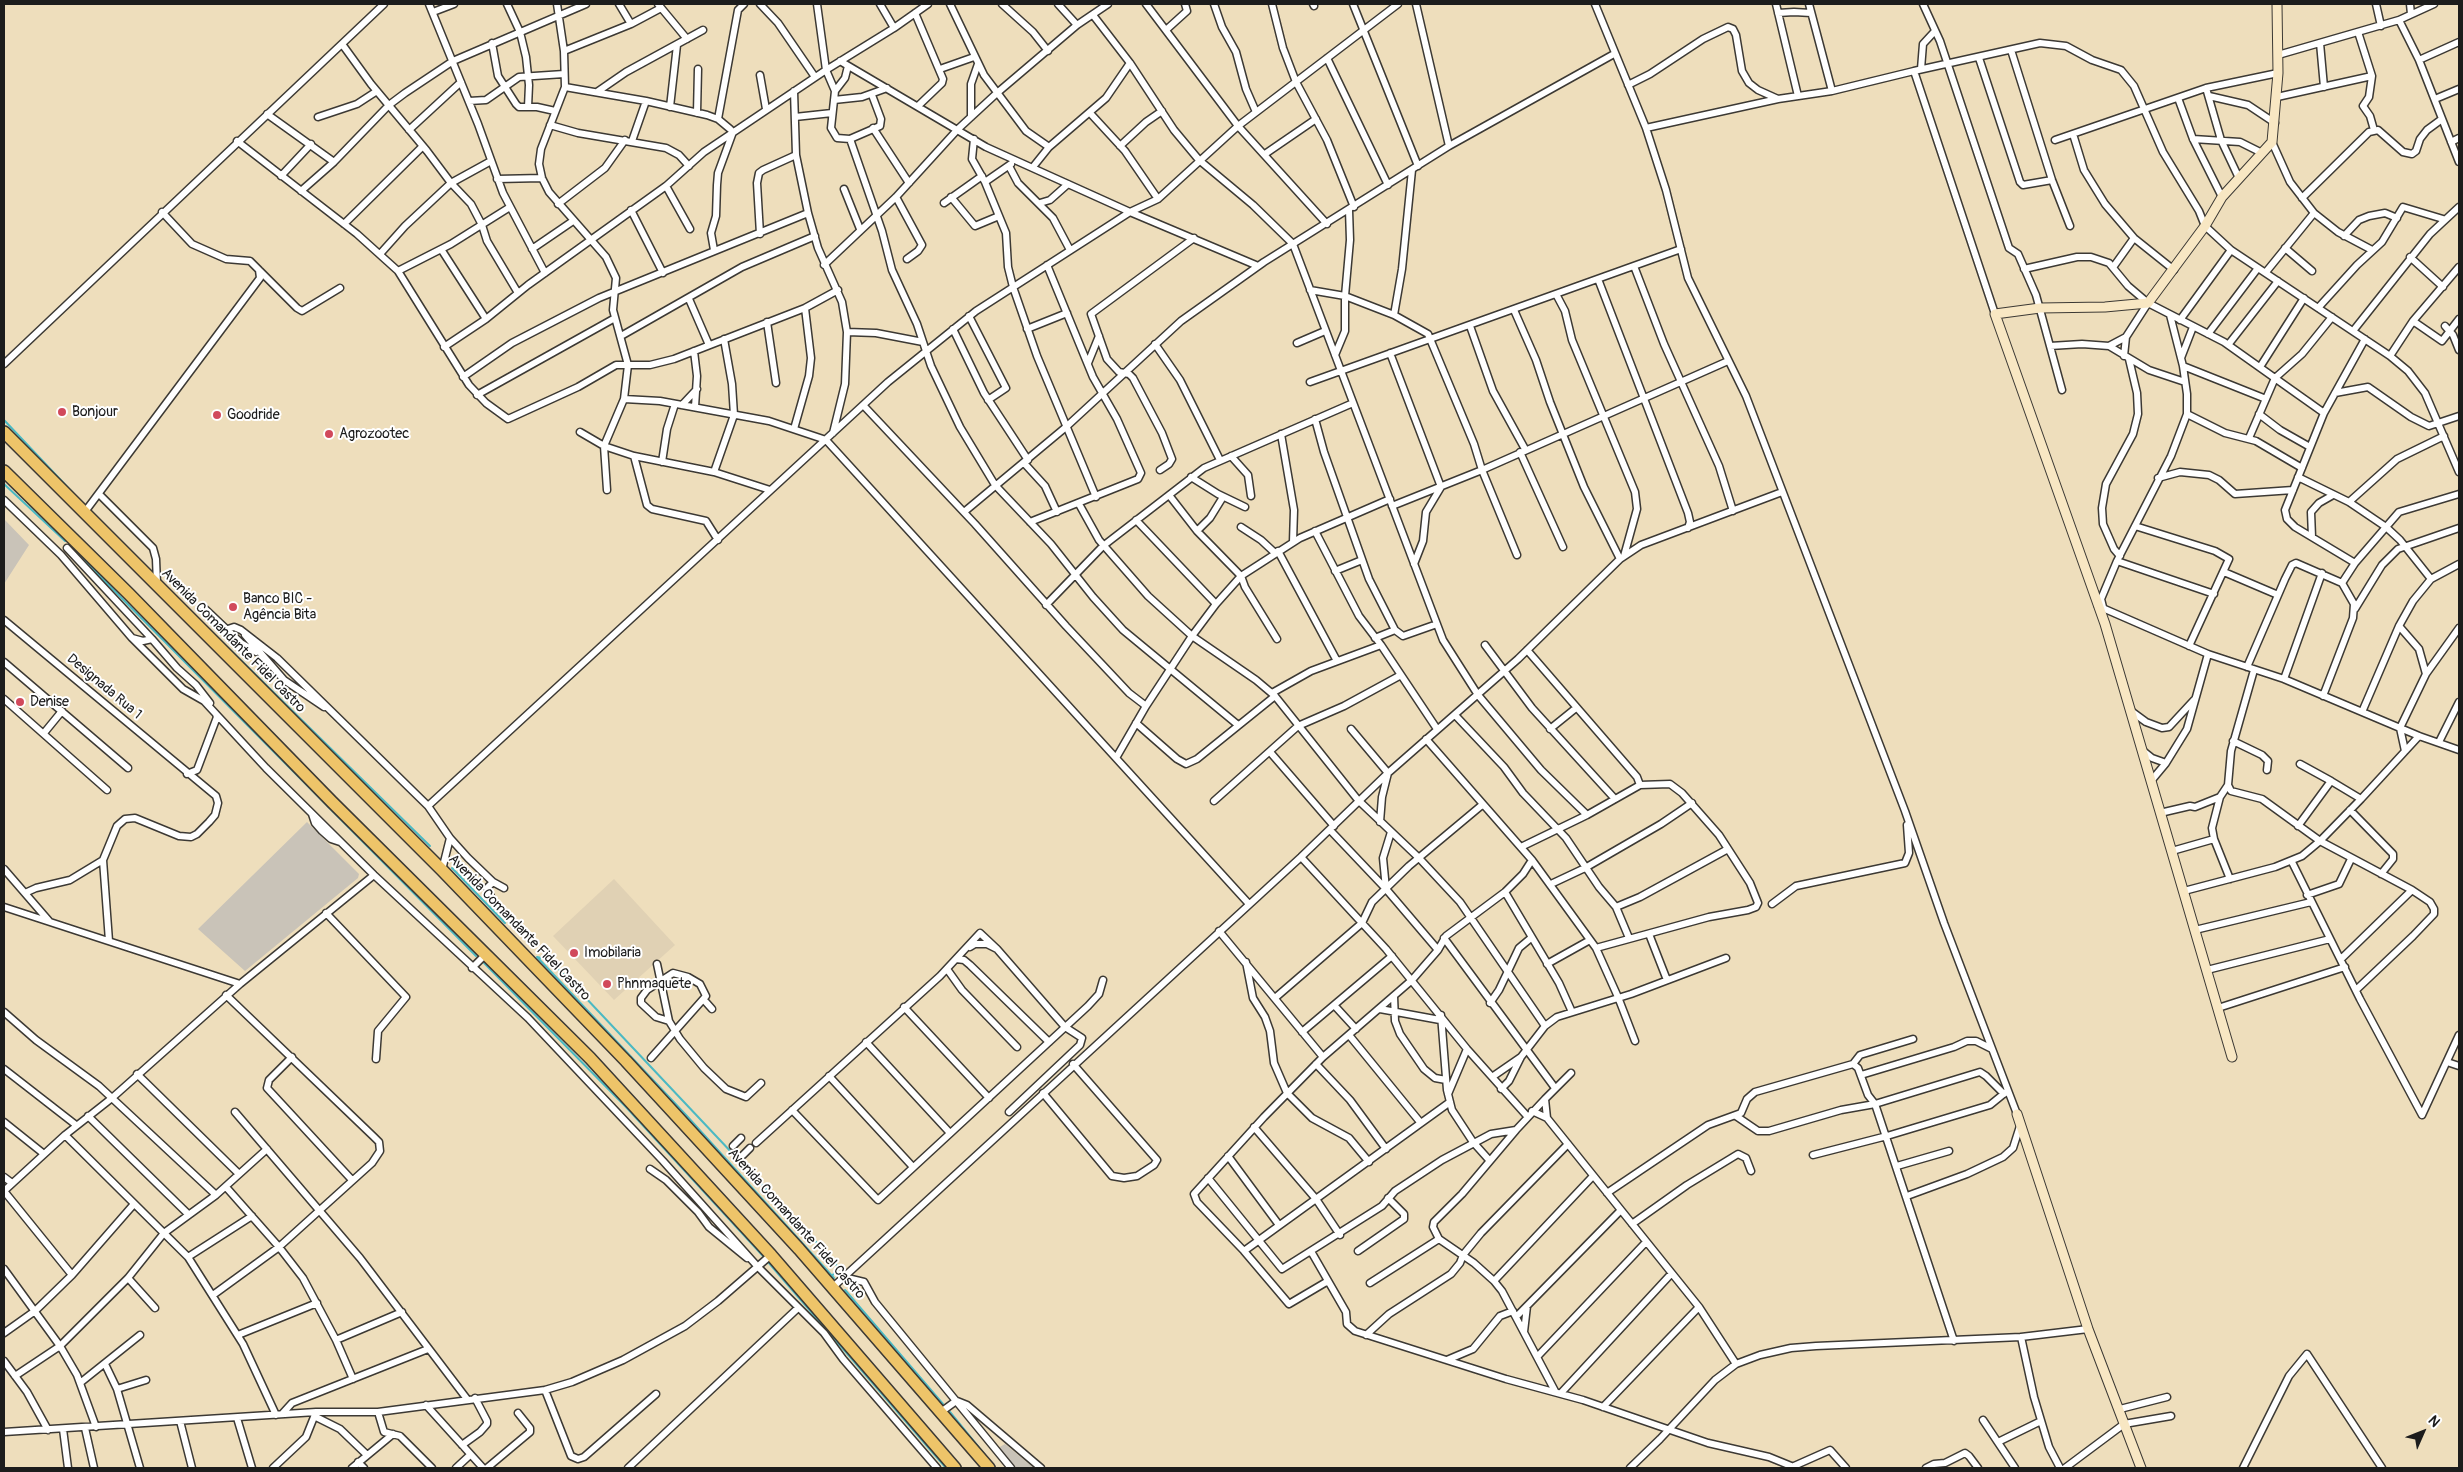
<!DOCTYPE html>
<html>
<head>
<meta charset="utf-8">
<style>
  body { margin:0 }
  #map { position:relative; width:2463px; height:1472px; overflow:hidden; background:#eedebc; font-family:Pangolin,sans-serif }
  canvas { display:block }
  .frame { position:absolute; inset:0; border:5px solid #1c1c1c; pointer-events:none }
  .north { position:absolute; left:2398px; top:1407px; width:50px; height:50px; -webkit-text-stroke:4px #fff; paint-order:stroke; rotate:46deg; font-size:14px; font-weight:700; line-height:20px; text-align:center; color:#1c1c1c }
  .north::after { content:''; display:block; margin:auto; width:18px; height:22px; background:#1c1c1c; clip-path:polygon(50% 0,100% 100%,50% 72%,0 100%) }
</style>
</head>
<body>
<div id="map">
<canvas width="2463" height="1472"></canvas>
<div class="frame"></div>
<div class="north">N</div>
</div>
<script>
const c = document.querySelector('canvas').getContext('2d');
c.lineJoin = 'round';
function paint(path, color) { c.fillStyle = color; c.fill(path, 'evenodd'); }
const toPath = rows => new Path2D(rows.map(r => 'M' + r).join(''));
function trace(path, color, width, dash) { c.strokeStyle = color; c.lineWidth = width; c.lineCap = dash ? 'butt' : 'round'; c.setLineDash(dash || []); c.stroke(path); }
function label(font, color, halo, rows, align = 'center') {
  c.font = font + ' Pangolin,sans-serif'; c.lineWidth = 4; c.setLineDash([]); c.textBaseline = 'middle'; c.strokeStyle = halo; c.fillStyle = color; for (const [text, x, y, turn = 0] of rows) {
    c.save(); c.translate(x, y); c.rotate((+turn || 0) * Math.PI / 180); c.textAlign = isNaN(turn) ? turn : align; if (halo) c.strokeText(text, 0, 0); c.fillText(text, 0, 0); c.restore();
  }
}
const built = toPath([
  [614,879,675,945,614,1000,553,936]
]);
const industrial = toPath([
  [4,519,29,545,4,584],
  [307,822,359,874,358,878,245,971,198,929],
  [1005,1444,1034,1468,1016,1468,998,1448]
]);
const stream = toPath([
  [4,420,73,493],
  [4,484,65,541],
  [74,550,476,956],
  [209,629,430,846],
  [452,868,505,923],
  [537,957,550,960,834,1261,838,1268,832,1276],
  [537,957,686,1115,834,1278],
  [484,963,626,1107,763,1256],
  [768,1262,946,1468],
  [845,1290,943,1404],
  [950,1412,985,1455]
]);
const street = toPath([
  [429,4,478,124,503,193,545,273],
  [507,4,520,32,526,57,529,85,528,107],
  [557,4,564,51,565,87,541,149,539,164,542,178,549,192,606,257,616,278,613,310,628,365,624,399,604,446,607,490],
  [619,4,631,24],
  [658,4,687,39],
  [760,4,778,23,815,77],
  [817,4,826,70,835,91,831,128,837,138,850,139,880,126,881,119,872,95],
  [880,4,894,28],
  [950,4,984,75,1026,131,1049,147],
  [1002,4,1033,32,1048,51],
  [1058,4,1077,25],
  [1146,4,1238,126,1327,224],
  [1214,4,1222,27,1236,52,1246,89,1256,112],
  [1272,4,1283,48,1296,82,1327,140,1354,207],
  [1313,4,1314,6],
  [1353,4,1418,166],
  [1416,4,1449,146],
  [1595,4,1646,128,1666,190,1688,278,1746,396,1905,811,1944,923,2017,1114],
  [1776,4,1798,96],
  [1809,4,1832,91],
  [1923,4,1940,41,2009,248,2018,254,2036,295,2062,390],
  [2376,4,2381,26],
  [2410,4,2411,14],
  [433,12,454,4],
  [915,13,943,79,942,83,918,106],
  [1778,13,1794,12,1811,13],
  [1093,15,1130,63,1174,130,1199,160,1253,205,1293,244,1443,640,1478,695,1541,770,1587,815],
  [2399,20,2434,4],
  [1166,30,1187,11,1185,4],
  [2358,32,2372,76,2369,97,2363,106,2370,116,2374,130],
  [492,43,498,76,516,104,519,107,537,107,555,111],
  [2320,43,2324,87],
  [342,44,371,84,427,151,451,183,471,204,482,225,487,241,518,293],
  [2011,50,2052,180,2070,226],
  [564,51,631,24,661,8],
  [2278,55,2399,20,2419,60,2459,162],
  [1327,58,1388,185],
  [1979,58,2020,182,2023,185,2052,180],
  [2419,60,2459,42],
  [840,61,986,147,1130,212,1258,266],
  [940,69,974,57],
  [1921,69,1923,44,1935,31],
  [1914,71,2040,43,2066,46,2092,60,2121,70,2134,86,2163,152,2199,211,2205,226,2231,250,2390,356,2408,371,2425,393,2459,472],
  [760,75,766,109],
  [1628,85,1650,74,1703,39,1728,27,1733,29,1736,35,1742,71,1749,83,1758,90,1778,99],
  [565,87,646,101,707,115,718,119,730,129,733,132,718,173,717,185,716,216,711,233,714,250],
  [2206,88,2221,140,2238,176],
  [794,91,796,155,808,213,818,248,842,302,847,332,845,384,833,433],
  [835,91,845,78,848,66],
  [597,92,626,72,703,30],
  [2209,96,2248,105,2275,123],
  [2277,97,2372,76],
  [2178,98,2193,139,2222,197],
  [2435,99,2459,89],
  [834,100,862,97,887,88],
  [469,101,486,100,519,77,564,74],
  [670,107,677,45],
  [697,113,698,69],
  [1090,113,1125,151,1158,199],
  [267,114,334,162],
  [318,117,357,104,377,91],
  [795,117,832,113],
  [971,117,971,84,978,64],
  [718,119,738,10,744,4],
  [550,125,578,133,666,148,679,155,689,166],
  [873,128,909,183],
  [1646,128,1778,99,1832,91,1914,71,1995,314],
  [409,130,461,82],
  [2073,134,2084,170,2105,204,2134,238,2174,270],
  [850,139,882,231,892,270,917,324,931,366,960,427,995,485,1051,544,1093,597,1123,630,1238,725],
  [974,139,972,159,985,182,1006,233,1008,267,1013,287,1037,356,1096,497],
  [2193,139,2240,142,2262,153],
  [2055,140,2206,88,2278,73],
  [237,141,357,234,398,271,469,385,486,403,508,419,578,387,616,365,650,365,674,359,805,308,838,290],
  [632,141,646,101],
  [2272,142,2290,182,2314,213,2338,232,2372,250],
  [2451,142,2459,138],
  [1120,146,1146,122,1162,111],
  [1265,154,1316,119],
  [1009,166,1018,183,1053,218,1070,250],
  [1033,167,1049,147,1106,98,1130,63],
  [281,176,311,144],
  [497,179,542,178],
  [985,182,1011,164],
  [666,186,690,229],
  [844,189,860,229],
  [301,191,334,162,389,105,405,93,453,61,586,4],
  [896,197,922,245,918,251,907,259],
  [951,197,975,226,999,216],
  [2302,198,2369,132,2378,130,2403,152,2412,154,2416,151,2420,139,2427,130,2442,119],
  [944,203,982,176],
  [1040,203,1050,200,1068,184],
  [558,204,605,168,625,140],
  [631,210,663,273],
  [344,224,423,146],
  [760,234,757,183,759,173,763,170,796,155],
  [2344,236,2359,220,2369,216,2385,213,2397,218],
  [2285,248,2312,271],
  [441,249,486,319],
  [532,249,573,221],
  [380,254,405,226,451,183,491,161],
  [2410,257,2443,287],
  [824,265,896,197,958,129,997,93,1077,25,1108,4],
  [1634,266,1664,344,1719,466,1733,511],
  [2114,266,2134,238],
  [2024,269,2077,257,2091,257,2109,263,2128,286,2148,303,2224,342,2324,413],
  [260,271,297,308,302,311,340,288],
  [398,271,451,244,510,207],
  [2266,272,2314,213],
  [1598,279,1688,513,1690,522,1688,528],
  [1310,290,1345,296,1394,315,1428,334,1474,444,1482,470,1517,555],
  [1556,294,1565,311,1572,340,1635,492,1637,509,1624,556],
  [689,299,709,345],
  [2318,308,2357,265,2382,242,2403,207,2443,219],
  [1514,310,1536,360,1550,402,1584,487,1620,559],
  [1394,315,1402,269,1412,170],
  [969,316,1006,388,988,400],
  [2180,320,2231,250],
  [2413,321,2442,341,2459,319],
  [767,322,776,383],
  [1470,326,1493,391,1525,449],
  [2445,326,2453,335,2459,350],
  [953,329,984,393,1028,460],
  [1027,329,1067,313],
  [2353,331,2430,234,2459,207],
  [847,332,876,333,923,342],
  [2208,334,2258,268],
  [621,336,742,267,815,236],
  [1297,343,1325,331],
  [1155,344,1180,380,1220,460],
  [2228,345,2278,281],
  [2050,346,2082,344,2109,346,2126,337,2148,303],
  [2109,346,2149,370,2185,382],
  [444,347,486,319,528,285,666,186,704,152,826,70,894,28,928,4],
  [694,351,697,376,695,407],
  [1390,353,1441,487,1426,512,1423,541,1414,564],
  [1335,355,1345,331,1345,296,1350,240,1349,210],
  [2124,356,2126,337],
  [2390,356,2413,321,2459,267],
  [2181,358,2193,327],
  [1088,363,1099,336],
  [4,364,384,4],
  [2183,366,2266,399],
  [2260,367,2304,298],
  [463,377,512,343,599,298,808,213],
  [1310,382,1681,249],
  [2335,393,2368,387,2411,417,2429,426,2459,416],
  [477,395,615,318],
  [624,399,660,401,769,421,826,440,1249,904],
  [682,405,697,389],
  [863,405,975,524,1066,626,1129,693,1146,706],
  [2187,414,2225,433,2256,441,2302,468],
  [2259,414,2280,430,2310,447],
  [1315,419,1324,452,1369,579,1395,630,1403,636,1437,624],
  [794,429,809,376,811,358,805,308],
  [580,432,604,446,634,456,714,472,770,490],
  [1281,434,1294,510,1293,542],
  [2249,438,2275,378,2302,354,2332,317],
  [1520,452,1563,547],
  [634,456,647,505,652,509,706,521,718,540],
  [1231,456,1248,475,1251,496],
  [662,462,667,429,675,404],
  [1024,463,1045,486,1057,512],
  [1160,470,1169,464,1172,459,1162,433,1133,378,1129,374,1119,372,1107,359,1091,314,1194,238],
  [714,472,734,415,732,384,724,339],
  [1191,477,1218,494,1245,507],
  [2298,477,2349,502,2386,527,2400,540,2431,579],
  [2158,478,2180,472,2209,475,2219,480,2235,494,2293,490],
  [100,495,153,548,156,559,157,584],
  [1169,495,1197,531,1241,576,1245,587,1277,639],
  [4,500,61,555,132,638,183,689,204,701,266,768,374,875,528,1018,663,1161,758,1267,824,1333,843,1359,937,1468],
  [2349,502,2397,459,2444,436],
  [1079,504,1099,540,1148,596,1192,636,1256,680,1275,696,1358,800,1419,858,1460,902,1545,1026],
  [1392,506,1482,470,1728,361],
  [964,512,1066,427,1181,321,1264,262,1449,146,1614,54],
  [84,513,260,278,259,270,250,261,226,259,192,244,162,212],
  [1136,520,1216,604],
  [1030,522,1138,479,1141,473,1117,419,1093,377,1047,265],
  [2135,526,2215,551,2229,559,2189,646],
  [1241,527,1261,540,1275,553],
  [1197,531,1210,518,1223,497],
  [1315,531,1359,616,1381,645,1437,729],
  [2312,537,2311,512,2319,503,2333,495],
  [67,548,152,639],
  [1278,551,1337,661],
  [2120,556,2114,549,2103,524,2102,508,2106,484,2133,434,2138,414,2137,393,2129,359],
  [2117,561,2214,594],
  [2355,563,2295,527,2287,519,2285,510,2324,413,2365,339],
  [1335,571,1362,560],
  [2224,572,2278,595],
  [2342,583,2355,563,2399,512,2459,494],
  [1046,605,1103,546,1204,468,1353,403],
  [2098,606,2208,654,2284,679,2419,736,2459,750],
  [203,607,241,643,256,652],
  [2103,607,2101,599,2117,561,2171,456,2187,414,2187,394,2183,366,2170,315],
  [2355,609,2382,565,2398,549,2459,528],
  [4,620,216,796,218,803,215,815,209,822,197,834,191,837,179,836,135,818,125,819,117,826,103,860,70,880,36,888,25,893],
  [2399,626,2419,649,2426,674],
  [225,630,234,627,241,630,277,658,428,806,450,838,468,858,493,882,504,888],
  [245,635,284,680,324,707],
  [132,638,143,641,152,639,177,668,196,685,210,703],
  [1375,638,1395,630],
  [1485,645,1532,708,1615,799],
  [4,662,128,768],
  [2247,667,2285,579,2292,565,2296,563,2342,583,2354,604,2353,618,2323,696],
  [2254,670,2231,751,2228,785,2231,791,2262,799,2320,841,2412,890,2430,902,2434,909,2434,914,2413,936,2356,990],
  [2284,679,2322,573],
  [1272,693,1311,671,1381,645],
  [4,699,107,790],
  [2131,711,2146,722,2162,728,2169,727,2194,700],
  [2362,712,2399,626,2413,601,2431,579,2459,564],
  [1455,715,1504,767,1523,793,1566,838,1599,887,1616,907,1629,938],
  [1136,723,1177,759,1186,764,1197,759,1275,696],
  [1351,729,1388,773,1382,797,1380,822],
  [1550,729,1576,708],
  [44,733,62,711],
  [1426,739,1532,860,1596,948,1618,997,1635,1041],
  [2233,741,2262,755,2268,761,2267,770],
  [2439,742,2459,702],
  [2142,750,2152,758,2166,763],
  [2405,751,2400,728,2426,674,2459,628],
  [1270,752,1334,826],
  [1116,758,1146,706,1192,636,1216,604,1241,576,1300,538,1390,499],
  [2300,764,2331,781],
  [187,774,197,770,217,717,216,714],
  [2151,781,2166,763,2187,729,2208,654],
  [2228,785,2220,797,2212,828,2214,839,2230,879],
  [1214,801,1298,726,1344,706,1401,675],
  [428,806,888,382,976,311,1130,212,1158,199,1238,126,1398,4],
  [2350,810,2393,854,2393,859,2381,874],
  [2160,813,2190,806,2195,807,2220,797],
  [312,814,315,823,322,831,331,839,340,842],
  [2298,826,2331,781,2361,799],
  [1330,830,1386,889,1438,950],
  [1521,847,1587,815,1640,785,1637,777,1527,650],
  [2172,851,2214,839],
  [1301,857,1386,949,1467,1049,1527,1116],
  [103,860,109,941],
  [2292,862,2360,999,2422,1115],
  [4,869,49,921],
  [442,870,450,838],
  [1551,884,1585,868,1661,824,1692,803],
  [1386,889,1383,858,1391,832],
  [2184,891,2275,867,2302,856,2320,841,2361,799,2419,736],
  [1505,892,1559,983,1572,1012],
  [2307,895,2339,884,2351,859],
  [492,899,487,888,493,882],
  [1772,904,1796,886,1905,863,1909,853,1907,825],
  [4,907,240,984],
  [1616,907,1640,897,1728,849],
  [326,913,406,997,378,1031,376,1059],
  [2195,930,2311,902],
  [1219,931,1323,1057],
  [1649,934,1667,980],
  [1444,938,1555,1088],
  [970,947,975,944,987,944,997,949,1065,1027,1082,1038,1080,1045,1009,1112],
  [1596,948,1709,917,1748,910,1756,907,1758,903,1750,883,1719,835,1682,793,1670,784,1640,785],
  [956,959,964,960,970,965,1049,1042],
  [2341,959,2412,890],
  [1246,962,1253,998,1265,1017,1270,1031,1274,1063,1287,1093,1312,1118,1349,1138,1369,1162],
  [657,964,669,1021,680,1039,704,1068,726,1089,746,1097,761,1083],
  [1547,964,1590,940],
  [472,968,486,954],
  [947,969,962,990,1017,1047],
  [2207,970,2330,939],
  [1394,996,1395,1021,1400,1034,1424,1069,1435,1078,1446,1080],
  [1275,998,1362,923,1372,902,1409,866,1482,805],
  [704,1000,712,1009],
  [1490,1003,1499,990,1519,948,1531,938],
  [904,1007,989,1098],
  [2218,1008,2345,967],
  [1380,1009,1440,1020],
  [4,1012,36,1040,99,1086,216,1195],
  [1441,1015,1447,1090,1452,1110,1473,1142,1490,1161],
  [1356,1029,1334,1005,1392,956],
  [1302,1032,1334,1005],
  [1349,1035,1420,1122],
  [866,1042,950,1133],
  [292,1057,269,1080,267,1088,352,1180],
  [651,1058,706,996,700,984,688,977,673,973,647,990,641,998,641,1003,656,1017,669,1021],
  [2447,1062,2459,1066],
  [1316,1064,1350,1100,1386,1149],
  [1853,1064,1860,1055,1913,1039],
  [4,1069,76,1125],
  [137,1074,239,1174],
  [1861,1075,1954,1047,1967,1041,1976,1041,1992,1049],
  [829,1076,913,1167],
  [1492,1077,1521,1057,1545,1026,1557,1017,1631,994,1726,958],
  [1501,1089,1509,1081,1521,1057],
  [1043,1093,1112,1176,1124,1178,1137,1176,1154,1165,1157,1160,1073,1064],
  [1448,1094,1467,1049],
  [1545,1099,1516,1130,1462,1194,1434,1222,1433,1227,1439,1239,1474,1263,1494,1281,1502,1291,1555,1391],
  [792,1110,878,1200,1088,1006,1099,994,1103,980],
  [1532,1111,1547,1118,1699,1307,1736,1364],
  [235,1112,360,1258,467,1399],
  [2422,1115,2459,1035],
  [88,1116,188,1214],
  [1736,1116,1758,1131,1769,1131,1841,1110,1875,1104,1980,1072,1986,1076,2004,1094],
  [1547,1118,1545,1099,1571,1073],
  [4,1122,44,1154],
  [1254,1127,1316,1199,1340,1235],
  [65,1135,188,1257,243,1344,276,1415],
  [756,1143,940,976,980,933,997,949],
  [733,1146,741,1138],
  [743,1155,750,1148],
  [1813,1155,1887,1136,1990,1105,2006,1092],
  [1228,1156,1279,1225],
  [1897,1166,1949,1151],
  [650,1169,666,1180,698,1212,709,1227,747,1258],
  [4,1177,12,1183],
  [1208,1178,1282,1269,1382,1206,1395,1191,1442,1160,1491,1134,1516,1130],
  [226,1187,279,1247,303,1278,336,1340,353,1379],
  [1607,1193,1708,1125,1741,1113,1747,1099,1755,1092,1853,1064,1858,1068,1868,1095,1875,1104,1954,1341],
  [1907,1196,1967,1174,2003,1157,2013,1148,2020,1126],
  [1632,1224,1687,1185,1738,1154,1746,1158,1751,1171],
  [1244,1251,1450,1102],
  [1358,1251,1404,1219,1404,1214,1388,1198],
  [1312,1253,1346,1312,1347,1324,1355,1331,1506,1379,1583,1400,1708,1443,1769,1457,1796,1468],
  [188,1257,252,1216],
  [4,1269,60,1346,77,1375,96,1427],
  [72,1275,4,1191,65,1135,112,1098,240,984,374,875],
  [843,1277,864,1282,875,1302,1011,1468],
  [128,1278,155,1308],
  [1328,1281,1289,1304,1244,1251,1197,1202,1194,1194,1264,1117,1323,1057,1412,980,1438,950,1446,936,1505,892,1523,874,1532,860],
  [1494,1281,1593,1176],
  [1370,1283,1439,1239],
  [833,1287,1301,857,1388,773,1518,659,1620,559,1641,545,1782,492],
  [213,1295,279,1247,372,1163,380,1151,379,1142,374,1137,226,995],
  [1516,1317,1621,1210],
  [1524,1332,1527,1306],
  [4,1333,35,1311,72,1275,134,1204],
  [238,1335,317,1303],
  [1366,1335,1389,1314,1451,1274,1460,1263,1463,1255,1481,1233,1568,1144],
  [2021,1337,2034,1397,2049,1447,2060,1468],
  [336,1340,402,1312],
  [1537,1357,1646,1242],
  [1447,1360,1473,1349,1500,1316,1513,1311],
  [4,1361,27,1392,48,1430],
  [105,1364,117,1389,140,1468],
  [15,1376,60,1346,128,1278,164,1233,216,1195,267,1149],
  [80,1383,140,1335],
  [117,1389,146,1380],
  [545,1390,571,1456,578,1459,584,1457,656,1394],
  [1561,1393,1671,1274],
  [957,1401,967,1405,1041,1468],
  [426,1405,483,1468],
  [1603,1407,1699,1307],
  [2120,1409,2167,1397],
  [378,1412,384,1432,400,1436,432,1468],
  [941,1412,956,1401],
  [282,1414,292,1403,428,1349],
  [316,1417,340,1429,367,1455],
  [237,1418,252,1468],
  [1983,1420,2015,1468],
  [180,1421,192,1468],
  [85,1428,94,1468],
  [63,1429,68,1468],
  [4,1432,316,1412,378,1412,545,1390,572,1382,623,1360,685,1326,718,1301,771,1255],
  [1998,1442,2041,1421],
  [462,1445,480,1432,487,1424,487,1421,475,1398],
  [358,1462,364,1468],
  [1794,1466,1830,1450,1846,1468],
  [273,1468,306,1437,316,1412],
  [352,1468,393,1434],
  [456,1468,470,1455],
  [487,1468,530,1432,530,1428,518,1413],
  [628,1468,798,1308],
  [1630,1468,1660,1439,1715,1380,1736,1364,1760,1355,1791,1348,1816,1346,2021,1337,2088,1329],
  [1926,1468,1934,1464,1945,1463,1965,1453,1969,1456,1978,1468],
  [2065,1468,2124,1424,2171,1416],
  [2243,1468,2289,1376,2307,1354,2382,1468]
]);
const secondary = toPath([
  [2232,1057,2105,624,1995,314,2040,308,2105,307,2148,303,2205,226,2222,197,2272,142,2278,73,2277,4],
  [2017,1114,2088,1329,2141,1468]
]);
const highway = toPath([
  [4,432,442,870,626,1061,799,1249,989,1468],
  [4,471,129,594,332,802,590,1058,771,1255,955,1468]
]);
const markers = [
  [62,412,5,"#d1495b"],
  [217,415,5,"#d1495b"],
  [329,434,5,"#d1495b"],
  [233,607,5,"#d1495b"],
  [20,702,5,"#d1495b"],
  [574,953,5,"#d1495b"],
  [607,984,5,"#d1495b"]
];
const poiNames = [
  ["Bonjour",72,412],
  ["Goodride",227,415],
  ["Agrozootec",339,434],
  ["Banco BIC -",243,599],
  ["Agência Bita",243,615],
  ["Denise",30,702],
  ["Imobilaria",584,953],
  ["Phnmaquete",617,984]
];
const streetNames = [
  ["Avenida Comandante Fidel Castro",233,641,45],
  ["Designada Rua 1",104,687,40],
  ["Avenida Comandante Fidel Castro",519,928,46],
  ["Avenida Comandante Fidel Castro",796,1224,48]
];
paint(built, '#e0d1b4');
paint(industrial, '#c9c3b8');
trace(stream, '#4bb9c3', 2);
trace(street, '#3c3934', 9);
trace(secondary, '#3c3934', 11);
trace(highway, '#3c3934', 14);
trace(street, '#fff', 6);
trace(secondary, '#f8e7c3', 9);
trace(highway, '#eec469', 11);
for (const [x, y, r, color] of markers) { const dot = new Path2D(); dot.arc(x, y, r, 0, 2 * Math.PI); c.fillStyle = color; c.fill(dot); trace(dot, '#fff', 2); }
label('14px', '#1c1c1c', '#fff', poiNames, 'left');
label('14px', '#1c1c1c', '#fff', streetNames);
</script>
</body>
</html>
